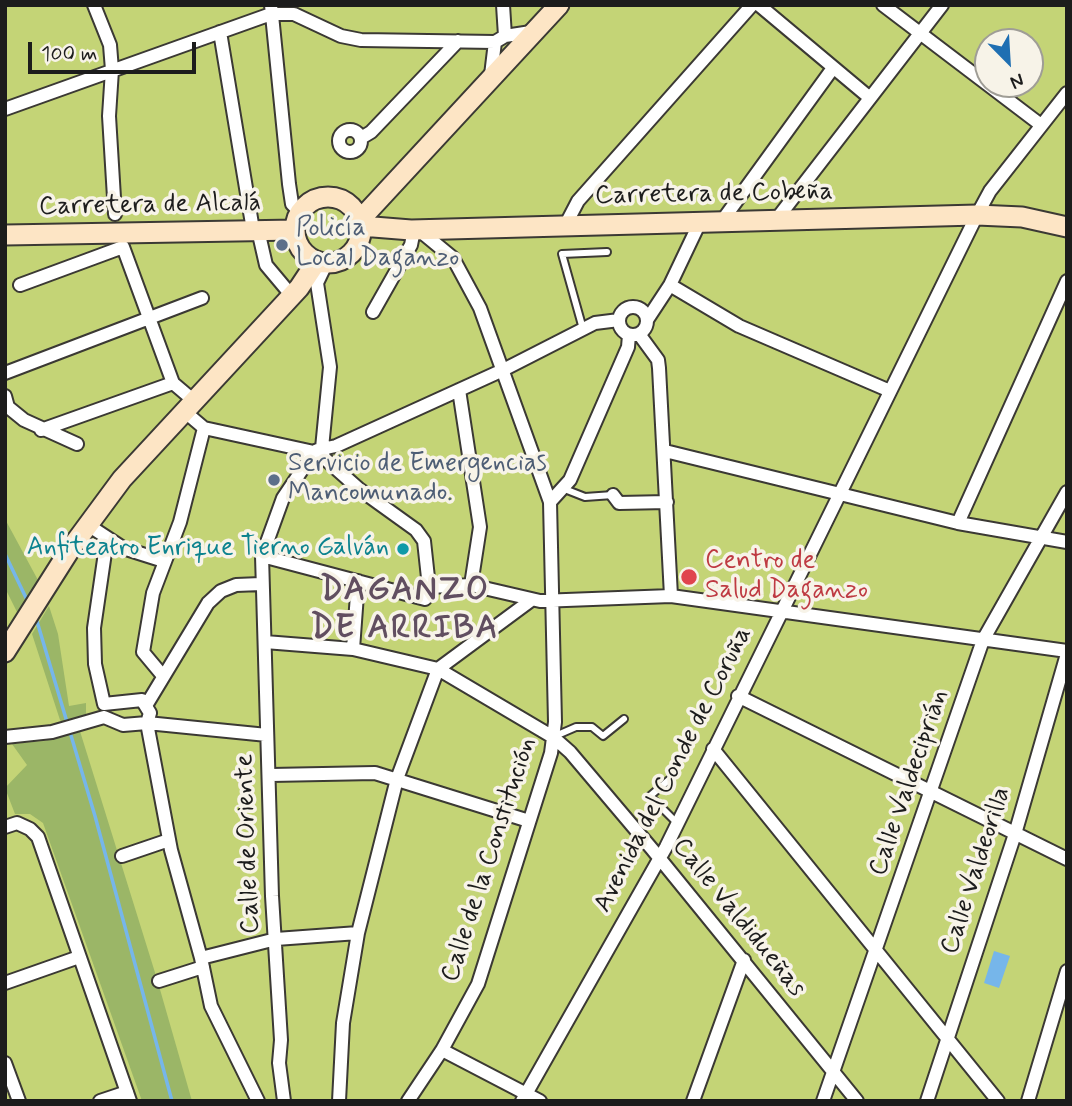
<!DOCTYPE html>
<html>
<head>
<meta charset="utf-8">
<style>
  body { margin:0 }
  #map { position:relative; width:1072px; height:1106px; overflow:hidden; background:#e9dfbc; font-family:Mynerve,sans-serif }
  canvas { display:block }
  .frame { position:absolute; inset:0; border:7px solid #1c1c1c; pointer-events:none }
  .north { position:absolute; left:974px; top:28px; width:70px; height:70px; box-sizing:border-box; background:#f7f3e8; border:2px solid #9f9d96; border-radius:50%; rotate:156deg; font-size:19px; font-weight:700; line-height:28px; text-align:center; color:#1c1c1c }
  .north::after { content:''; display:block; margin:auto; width:24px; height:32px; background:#1f6fb2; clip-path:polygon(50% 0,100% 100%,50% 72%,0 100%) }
  .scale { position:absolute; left:28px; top:42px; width:168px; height:32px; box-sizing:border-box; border:4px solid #1c1c1c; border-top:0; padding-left:9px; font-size:21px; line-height:24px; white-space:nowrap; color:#1c1c1c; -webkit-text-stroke:5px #f7f3e8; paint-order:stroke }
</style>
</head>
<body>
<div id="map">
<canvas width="1072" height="1106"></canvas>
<div class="frame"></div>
<div class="north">N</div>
<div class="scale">100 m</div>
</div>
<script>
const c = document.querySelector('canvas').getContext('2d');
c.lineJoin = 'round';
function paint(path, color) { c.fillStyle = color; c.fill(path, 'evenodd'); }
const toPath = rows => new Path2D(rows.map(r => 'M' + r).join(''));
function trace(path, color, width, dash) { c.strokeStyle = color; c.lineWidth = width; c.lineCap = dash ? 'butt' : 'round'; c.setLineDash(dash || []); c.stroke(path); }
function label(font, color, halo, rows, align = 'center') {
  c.font = font + ' Mynerve,sans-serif'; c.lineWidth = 7; c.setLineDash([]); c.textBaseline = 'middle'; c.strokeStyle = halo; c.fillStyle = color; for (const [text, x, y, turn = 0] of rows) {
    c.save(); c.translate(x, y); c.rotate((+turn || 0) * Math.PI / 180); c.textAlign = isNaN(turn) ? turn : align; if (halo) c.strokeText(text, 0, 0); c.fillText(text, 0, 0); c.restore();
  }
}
const green = toPath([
  [5,5,1067,5,1067,1101,5,1101],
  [988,42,1030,42,1030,84,988,84]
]);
const forest = toPath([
  [5,519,39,582,19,616,5,588],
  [49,606,58,634,69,706,86,703,86,716,65,726,60,720,32,634],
  [79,728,157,979,192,1101,142,1101,43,823,30,814,15,814,5,788,27,765,12,744,45,741]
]);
const water = toPath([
  [994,951,1010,956,999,988,984,983]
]);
const stream = toPath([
  [5,554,28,602],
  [36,618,95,816,172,1101]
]);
const lane = toPath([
  [583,329,562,254,607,252],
  [562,488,585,497,613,495],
  [553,737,576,727,592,727,603,736,624,719],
  [670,779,650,796,677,823]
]);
const street = toPath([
  [94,5,110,45,112,70,109,116,115,214],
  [271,5,289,184,292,204,300,212],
  [503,5,505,36],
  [759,5,870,98],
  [883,5,1041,125],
  [220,32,253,230],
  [491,75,495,42,505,36,531,32],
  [5,109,271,14,294,14,341,36,361,40,495,42],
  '339 141a11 11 0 1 1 22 0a11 11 0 1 1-22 0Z',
  [361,138,371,132,458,41],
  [776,220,942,5],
  [722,221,833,68],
  [566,224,578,201,752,5],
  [258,230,266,265,292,296],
  [20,285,123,247,173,383,193,400],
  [670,285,739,326,890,391],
  '619 321a14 14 0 1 1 28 0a14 14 0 1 1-28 0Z',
  [373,312,411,245,414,230],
  [647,320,670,285,700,222],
  [639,334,658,360,659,368,671,596],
  [5,373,202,298],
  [459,390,480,527,471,585],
  [5,396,8,407,24,420,77,444],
  [184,411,204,428,314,452],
  [41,430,173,383],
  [317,450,336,446,503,370,595,323,619,320],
  [665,451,958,523,1067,542],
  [613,495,619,503,667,502],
  [550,502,570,480,628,347,629,335],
  [958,523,1067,281],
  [88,525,123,548,164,561],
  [262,556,425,599,429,587,424,541,416,530,359,489,324,458,322,448,330,367,317,283,327,262],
  [429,587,471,585,540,601,671,596,1067,651],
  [265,642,353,649,438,669,553,737,570,752,652,849,857,1101],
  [353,649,358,581],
  [438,669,530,601],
  [163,676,143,652,153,593,180,522,204,428],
  [738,696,1067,859],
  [104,704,95,664,94,628,107,539],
  [104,704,142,700,150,713,147,723],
  [147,704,208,603,221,591,236,585,261,584],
  [104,717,123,725,147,723,267,735],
  [147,723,171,850,201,958,211,1006,258,1101],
  [5,737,52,732,104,717],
  [713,749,998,1101],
  [271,775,375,773,529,821],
  [5,827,17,823,30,829,38,837,130,1101],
  [122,856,169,840],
  [201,958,276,939,358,933],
  [159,981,203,967],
  [5,983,79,957],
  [442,1050,540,1101],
  [5,1063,19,1101],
  [100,1101,127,1092],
  [284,1101,279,1063,281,1040,272,896,262,556,283,498,314,452],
  [339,1101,343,1023,358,933,397,779,438,669],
  [408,1101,442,1050,478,984,551,753,555,722,550,502,480,308,453,258,419,230],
  [522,1101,666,847,977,215,990,191,1067,93],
  [693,1101,744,960],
  [823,1101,983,640,1067,492],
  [927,1101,1015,834,1067,654],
  [1028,1101,1067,971]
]);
const secondary = toPath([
  '295 230a33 33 0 1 1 66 0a33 33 0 1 1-66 0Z',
  [359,221,559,5],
  [361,226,411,230,977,215,1022,217,1067,227],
  [5,235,295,230],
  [5,652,71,548,122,479,299,288,317,261]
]);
const markers = [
  [282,245,7,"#5c6f8a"],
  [274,480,7,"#5c6f8a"],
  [403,549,7,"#0f9aa8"],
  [689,577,9,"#e0444e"]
];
const streetNames = [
  ["Carretera de Cobeña",714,195,-1],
  ["Carretera de Alcalá",150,206,-1],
  ["Avenida del Conde de Coruña",674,770,-63],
  ["Calle Valdeciprián",910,783,-71],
  ["Calle de Oriente",249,844,-92],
  ["Calle de la Constitución",490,860,-72],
  ["Calle Valdeorilla",977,871,-72],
  ["Calle Valdidueñas",738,918,51]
];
const serviceNames = [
  ["Policía",296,230],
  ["Local Daganzo",296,260],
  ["Servicio de Emergencias",288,465],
  ["Mancomunado.",288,495]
];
const cultureNames = [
  ["Anfiteatro Enrique Tierno Galván",389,549]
];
const healthNames = [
  ["Centro de",705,562],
  ["Salud Daganzo",705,592]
];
const districtNames = [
  ["DAGANZO",405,592],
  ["DE ARRIBA",405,630]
];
paint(green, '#c4d476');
paint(forest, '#9bb667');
paint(water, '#76b6ea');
trace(stream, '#76b6ea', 3.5);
trace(lane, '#3b3934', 10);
trace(street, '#3b3934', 16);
trace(secondary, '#3b3934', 23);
trace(lane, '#fff', 6);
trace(street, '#fff', 12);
trace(secondary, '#fde5c5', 19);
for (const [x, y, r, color] of markers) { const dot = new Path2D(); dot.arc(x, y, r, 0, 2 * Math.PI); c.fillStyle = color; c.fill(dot); trace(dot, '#f7f3e8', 2.5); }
label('26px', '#1c1c1c', '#f7f3e8', streetNames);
label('26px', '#4e5e75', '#f7f3e8', serviceNames, 'left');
label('26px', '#0d838f', '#f7f3e8', cultureNames, 'right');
label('26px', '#be3a42', '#f7f3e8', healthNames, 'left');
c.letterSpacing = '2px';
label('bold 33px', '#614e60', '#f7f3e8', districtNames);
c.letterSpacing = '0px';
</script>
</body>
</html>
